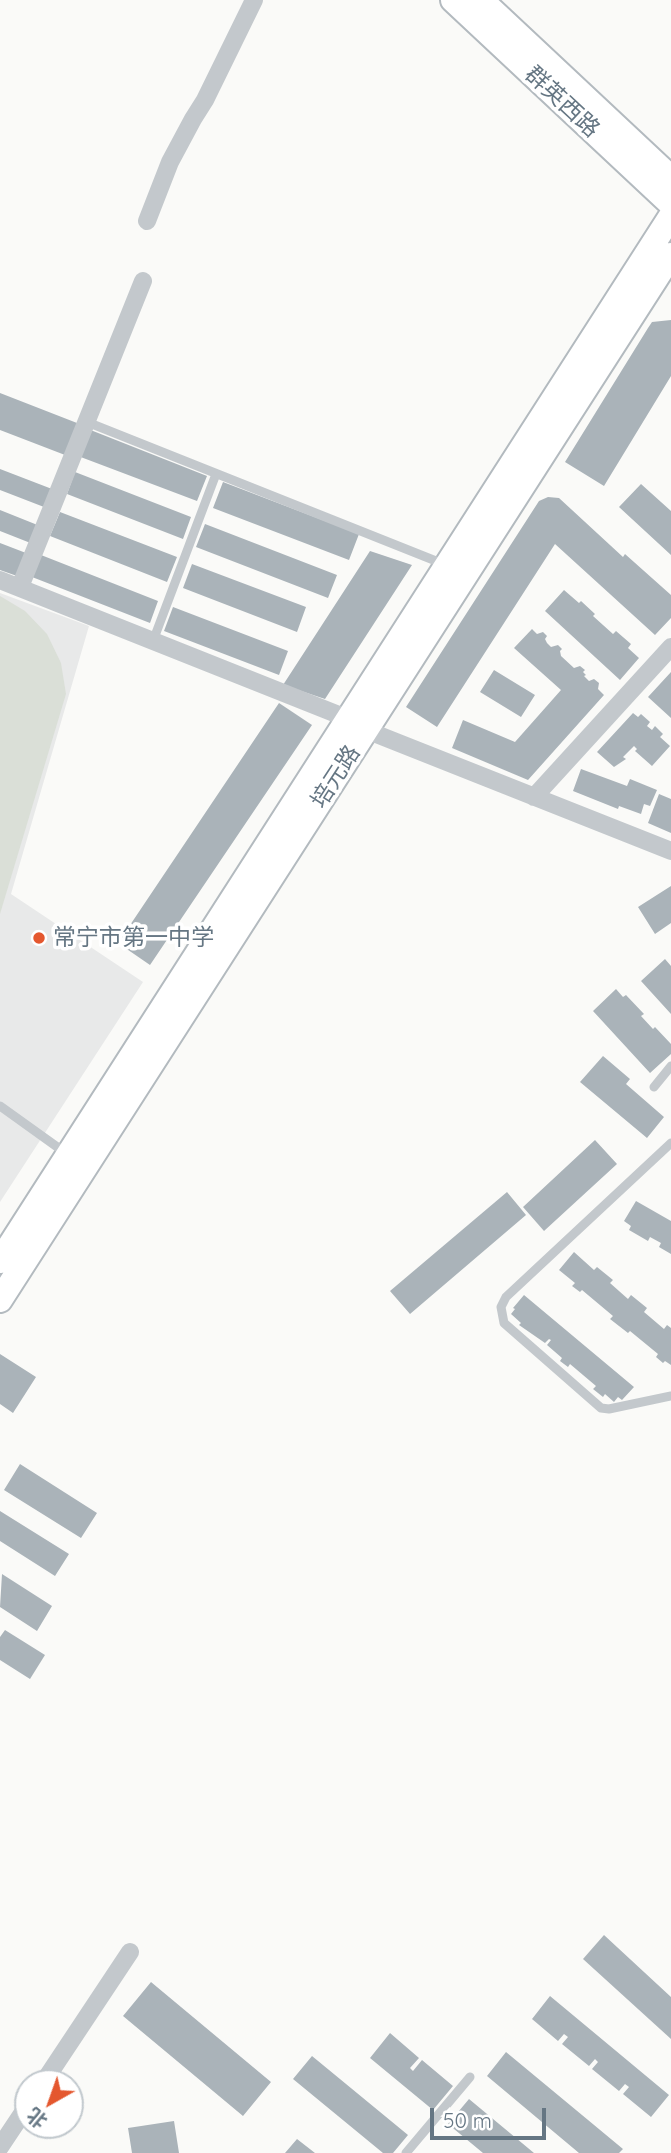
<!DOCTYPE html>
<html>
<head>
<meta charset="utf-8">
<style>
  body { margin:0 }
  #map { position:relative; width:671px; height:2153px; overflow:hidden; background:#fafaf8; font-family:Quicksand,"Noto Sans SC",sans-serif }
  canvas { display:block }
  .north { position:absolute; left:14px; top:2069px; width:70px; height:70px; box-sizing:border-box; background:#fff; border:2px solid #c1c8cd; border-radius:50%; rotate:220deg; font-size:19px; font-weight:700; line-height:28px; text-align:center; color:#657683 }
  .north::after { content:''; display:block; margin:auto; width:24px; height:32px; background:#e4572e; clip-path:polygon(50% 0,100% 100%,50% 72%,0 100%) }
  .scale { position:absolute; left:430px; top:2108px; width:116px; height:32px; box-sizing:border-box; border:4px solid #657683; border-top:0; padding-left:9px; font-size:21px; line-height:24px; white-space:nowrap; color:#657683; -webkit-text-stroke:5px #fff; paint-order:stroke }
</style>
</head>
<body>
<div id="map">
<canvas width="671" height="2153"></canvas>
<div class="north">北</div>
<div class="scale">50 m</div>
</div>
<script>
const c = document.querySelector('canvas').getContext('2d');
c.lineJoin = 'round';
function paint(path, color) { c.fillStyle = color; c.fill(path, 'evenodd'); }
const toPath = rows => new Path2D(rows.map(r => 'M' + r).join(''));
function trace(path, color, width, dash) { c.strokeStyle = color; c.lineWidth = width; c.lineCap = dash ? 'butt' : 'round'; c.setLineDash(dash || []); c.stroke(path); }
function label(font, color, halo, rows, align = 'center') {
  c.font = font + ' Quicksand,"Noto Sans SC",sans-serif'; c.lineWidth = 7; c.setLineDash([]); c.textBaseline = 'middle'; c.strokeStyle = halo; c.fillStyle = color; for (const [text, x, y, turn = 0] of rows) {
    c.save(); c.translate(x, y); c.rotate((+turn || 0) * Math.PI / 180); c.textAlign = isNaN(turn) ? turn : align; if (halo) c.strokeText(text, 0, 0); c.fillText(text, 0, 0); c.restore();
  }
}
const built = toPath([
  [0,593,89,626,11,894,143,982,0,1202]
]);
const green = toPath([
  [0,596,25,611,47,634,61,663,66,694,0,914]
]);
const building = toPath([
  [671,320,671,376,604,486,565,462,648,328,652,322],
  [0,393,77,423,65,455,0,430],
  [88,429,207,476,197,501,78,456],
  [0,469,52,489,44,507,0,490],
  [75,472,191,517,183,539,67,494],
  [223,482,359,534,349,560,213,508],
  [641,484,671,511,671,555,619,507],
  [548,497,559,498,623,557,625,554,671,595,671,618,655,635,555,544,437,727,406,707,539,501],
  [0,510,40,526,33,544,0,531],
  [60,512,177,557,167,582,50,536],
  [205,524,337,575,328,598,196,547],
  [0,543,26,553,17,576,0,570],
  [370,551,412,565,325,699,283,685],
  [41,555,158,601,150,623,32,577],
  [192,564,306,607,297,632,183,588],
  [564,590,579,603,581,601,595,614,593,616,613,634,616,631,631,644,628,648,639,658,620,680,545,611],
  [173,607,288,651,279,675,164,631],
  [532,629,537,634,543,632,547,636,545,639,547,643,551,647,558,645,562,649,560,651,561,656,574,668,580,666,585,670,583,672,586,675,584,676,589,681,594,679,599,683,598,689,604,695,528,780,452,748,463,720,515,742,561,690,514,648],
  [494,670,535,695,521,717,480,692],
  [671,672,671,718,648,697],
  [279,703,312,725,150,965,118,943],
  [633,713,638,717,641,714,650,722,647,726,652,730,655,726,663,734,660,737,670,746,652,766,635,751,637,749,634,746,623,757,626,759,614,767,597,752],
  [581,769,627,786,630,779,657,790,650,806,644,804,641,814,619,806,618,809,573,791],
  [659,794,671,799,671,833,648,823],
  [671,886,671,923,655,934,638,907],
  [665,959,671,966,671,1014,641,981],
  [616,989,623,997,626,995,644,1014,641,1016,653,1029,655,1027,671,1044,671,1054,650,1073,593,1011],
  [603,1056,630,1079,626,1084,664,1117,647,1138,580,1082],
  [595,1140,617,1164,544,1231,523,1207],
  [507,1192,526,1215,410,1314,390,1291],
  [636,1201,671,1221,671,1254,659,1247,661,1243,650,1237,648,1241,629,1230,631,1226,624,1221],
  [574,1252,594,1270,597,1267,613,1280,610,1283,628,1299,631,1295,647,1308,644,1312,664,1329,667,1325,671,1328,671,1365,665,1361,663,1363,656,1357,658,1354,630,1331,628,1333,610,1319,613,1316,582,1290,580,1292,572,1286,575,1283,559,1270],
  [524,1295,634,1387,622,1400,618,1397,614,1402,605,1394,603,1397,593,1389,596,1386,570,1364,568,1367,560,1361,562,1358,547,1345,551,1340,549,1339,545,1343,519,1325,521,1323,511,1314,515,1309,513,1308],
  [0,1354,36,1377,13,1413,0,1404],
  [20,1464,97,1513,81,1538,4,1490],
  [0,1511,69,1554,55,1576,0,1541],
  [2,1574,52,1606,37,1631,0,1607],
  [5,1630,45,1655,30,1679,0,1660,0,1637],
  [604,1935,671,1997,671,2039,583,1959],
  [151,1982,271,2082,243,2116,123,2016],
  [550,1996,669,2095,651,2117,623,2094,629,2087,625,2084,619,2091,592,2069,598,2062,595,2059,589,2066,562,2044,568,2037,564,2034,558,2041,532,2019],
  [390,2033,419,2058,410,2068,413,2071,422,2060,453,2086,433,2110,370,2058],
  [506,2052,623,2149,619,2153,579,2153,487,2076],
  [312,2056,408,2135,393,2153,383,2153,293,2079],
  [469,2099,534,2153,483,2153,448,2124],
  [174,2121,179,2153,132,2153,128,2128],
  [297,2139,315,2153,285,2153]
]);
const service = toPath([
  [87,422,446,565],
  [153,641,216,474],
  [654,1087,671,1066],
  [0,1106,67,1154],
  [671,1143,506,1297,501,1307,504,1323,601,1408,609,1409,671,1396],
  [406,2153,470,2077]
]);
const minor = toPath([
  [147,221,170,162,193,119,205,100,254,0],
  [0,580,349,719],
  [20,587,143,281],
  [366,730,671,851],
  [534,797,671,647],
  [43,2083,130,1952],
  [0,2147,28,2105]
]);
const secondary = toPath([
  [453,0,671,204],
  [481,0,671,178],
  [0,1261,671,216],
  [0,1300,671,255]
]);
const markers = [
  [39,938,7,"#e4572e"]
];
const streetNames = [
  ["群英西路",562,102,43],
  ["培元路",336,777,-57]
];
const poiNames = [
  ["常宁市第一中学",53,938]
];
paint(built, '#e8e9e9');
paint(green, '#dadfd7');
paint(building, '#aab3b9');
trace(secondary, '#b3babf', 28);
trace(service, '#c3c8cc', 9);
trace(minor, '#c3c8cc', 18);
trace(secondary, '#fff', 24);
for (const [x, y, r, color] of markers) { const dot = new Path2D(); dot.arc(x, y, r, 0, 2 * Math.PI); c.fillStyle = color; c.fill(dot); trace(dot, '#fff', 2.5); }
label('23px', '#657683', '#fff', streetNames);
label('23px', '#657683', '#fff', poiNames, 'left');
</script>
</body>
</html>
